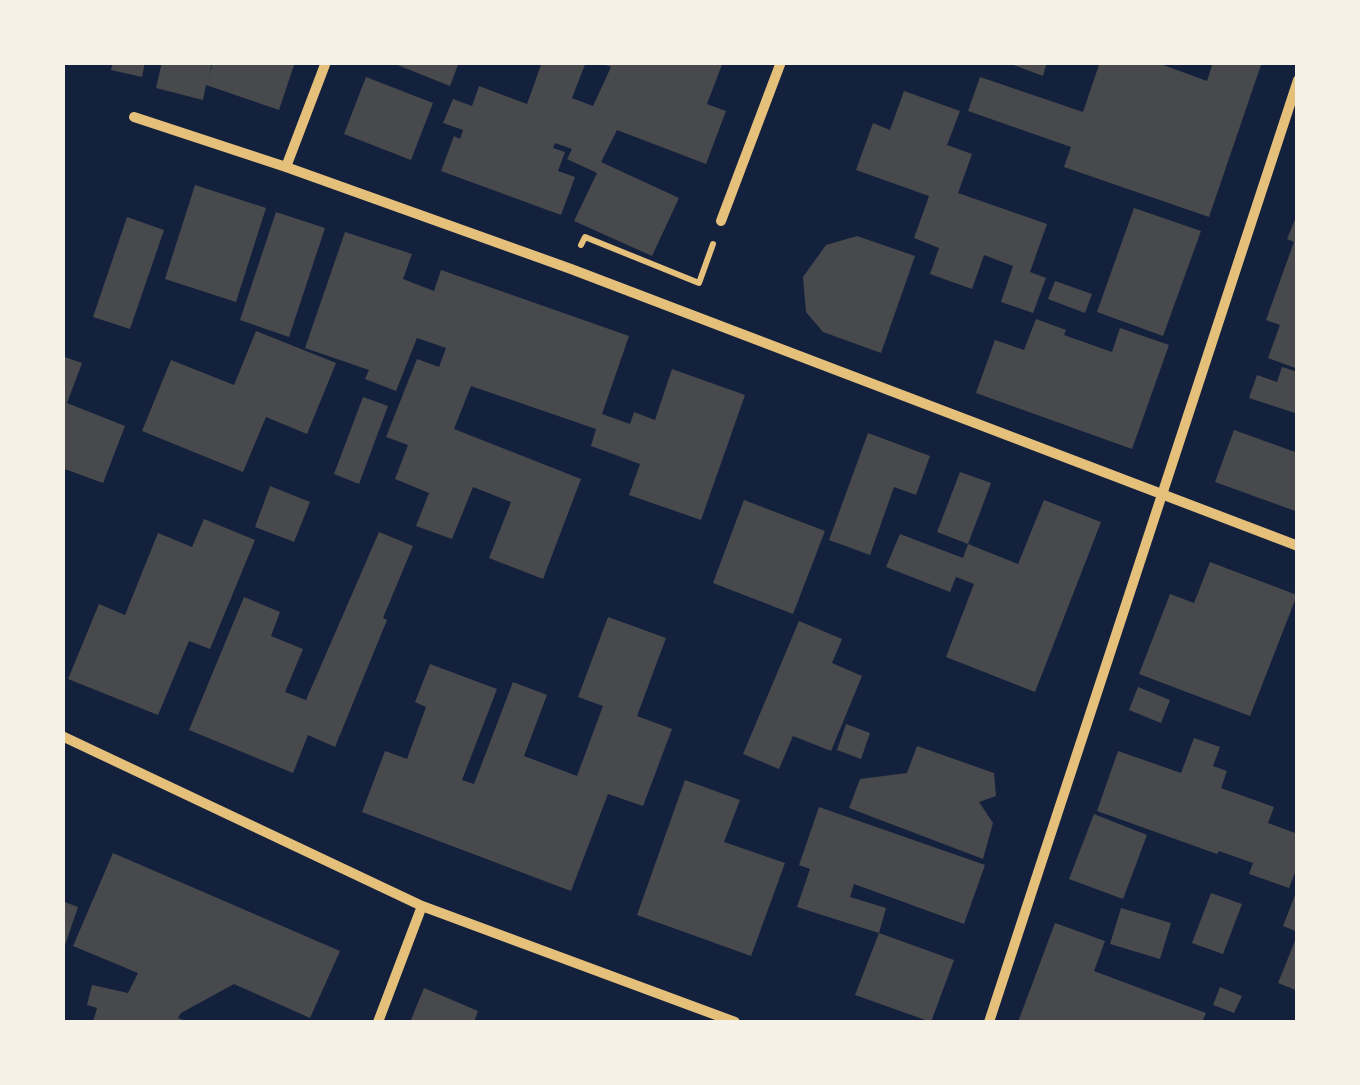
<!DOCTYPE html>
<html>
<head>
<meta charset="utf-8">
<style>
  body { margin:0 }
  #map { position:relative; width:1360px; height:1085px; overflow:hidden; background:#14213d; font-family:"Varela Round",sans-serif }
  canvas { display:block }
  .frame { position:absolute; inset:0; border:65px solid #f6f1e7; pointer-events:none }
</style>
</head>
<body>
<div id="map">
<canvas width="1360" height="1085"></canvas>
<div class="frame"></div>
</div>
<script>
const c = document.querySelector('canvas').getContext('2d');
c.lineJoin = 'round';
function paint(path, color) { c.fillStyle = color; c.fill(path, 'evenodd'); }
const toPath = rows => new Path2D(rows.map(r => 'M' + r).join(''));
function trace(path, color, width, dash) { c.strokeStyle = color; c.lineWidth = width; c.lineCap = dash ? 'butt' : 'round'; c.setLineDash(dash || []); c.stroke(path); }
const building = toPath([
  [113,62,145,62,142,77,111,70],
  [162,62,212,62,209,76,213,62,295,62,279,110,206,85,203,100,156,88],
  [390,62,459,62,450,86],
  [542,62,586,62,572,98,593,106,611,67,599,62,723,62,707,104,726,111,706,164,617,130,601,162,679,198,652,256,574,221,597,173,567,159,572,149,555,143,553,148,565,152,558,171,575,177,561,215,441,171,454,136,460,139,463,130,443,123,453,99,472,106,479,86,527,104],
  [1006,62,1047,62,1043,76],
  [1100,62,1155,62,1207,81,1213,62,1262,62,1209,217,1064,167,1071,147,968,111,980,77,1083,112],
  [366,77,433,103,411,160,344,134],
  [904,91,960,111,947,145,972,154,958,193,1047,224,1030,272,1046,278,1033,313,1001,302,1013,266,984,255,972,289,930,274,939,248,914,238,929,196,856,170,873,123,890,130],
  [195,185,266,208,236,302,165,279],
  [1134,208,1201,231,1163,336,1097,312],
  [276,212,325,228,289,337,240,320],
  [1298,212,1298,369,1268,358,1280,325,1266,320,1294,242,1287,239],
  [127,217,164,230,130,329,93,317],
  [345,232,412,254,403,279,434,291,441,270,629,336,602,414,630,424,634,412,655,420,672,369,745,395,701,520,629,495,640,464,591,446,596,429,471,386,454,429,581,479,543,579,489,558,511,502,473,487,452,539,416,526,429,493,395,479,408,445,386,437,417,359,439,367,446,348,417,338,396,391,365,379,369,370,305,348],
  [857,236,915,256,881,353,823,332,806,312,803,277,826,245],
  [1055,281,1092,294,1085,313,1048,299],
  [1036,319,1066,330,1064,335,1112,352,1120,328,1169,345,1132,449,976,393,995,340,1024,350],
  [256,331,336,363,307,434,266,417,243,472,142,431,171,360,234,385],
  [62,356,82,363,67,403,125,426,103,483,62,468],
  [1282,367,1298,372,1298,414,1249,398,1257,375,1277,382],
  [363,397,388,406,359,484,334,474],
  [1234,430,1298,453,1298,512,1215,482],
  [868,433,930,456,916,495,894,487,870,555,829,540],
  [960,472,991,483,968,544,937,532],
  [270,486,310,502,294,542,255,527],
  [744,500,825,531,793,614,713,583],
  [1044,500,1101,522,1035,692,946,657,974,584,956,577,950,592,886,567,900,534,963,558,968,544,1018,564],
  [204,519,255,540,210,649,189,641,158,715,68,679,99,604,125,615,158,533,192,547],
  [379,532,413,546,383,618,387,620,335,747,308,735,293,773,189,730,244,597,280,612,271,636,303,649,285,692,306,700],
  [1210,562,1297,595,1250,716,1139,674,1170,594,1194,603],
  [608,617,666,638,637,716,672,729,643,806,608,794,571,891,362,812,385,751,407,759,426,707,415,702,430,664,497,689,462,780,474,784,513,682,547,695,524,756,577,776,603,706,578,697],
  [799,621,842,639,832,663,862,676,831,751,793,736,779,769,743,754],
  [1138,687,1170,700,1161,723,1129,710],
  [846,724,870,733,861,759,837,750],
  [1194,738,1220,747,1213,766,1227,771,1221,788,1274,807,1268,823,1298,834,1298,865,1289,888,1249,874,1253,863,1219,851,1217,854,1097,811,1118,751,1181,773],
  [917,746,994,773,996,796,979,802,993,823,983,859,849,808,860,779,907,773],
  [685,780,740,800,724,842,785,863,751,956,637,915],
  [819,807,985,865,964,924,854,884,850,897,886,908,879,933,797,907,810,869,799,865],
  [1094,814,1147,835,1123,899,1069,879],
  [113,853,340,951,310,1018,234,984,181,1013,178,1018,189,1022,93,1022,97,1008,87,1005,92,985,128,993,138,973,73,946],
  [1297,890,1298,891,1298,932,1283,926],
  [1211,893,1242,904,1223,954,1192,943],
  [62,901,78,907,63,951,62,951],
  [1121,908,1171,923,1160,959,1110,944],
  [1055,923,1105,941,1094,971,1206,1013,1202,1022,1018,1022],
  [879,933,954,960,931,1022,855,995],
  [1297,936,1298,936,1298,991,1278,983],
  [1220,987,1242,996,1234,1013,1213,1005],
  [424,988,478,1011,474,1022,410,1022]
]);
const path = toPath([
  [581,245,585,237,699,283,713,244]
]);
const minor = toPath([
  [134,117,286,167,571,269,1298,546],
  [286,167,326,62],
  [721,221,781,62],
  [62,736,422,906,735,1022],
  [378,1022,422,906],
  [989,1022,1298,80]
]);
paint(building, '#48494c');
trace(path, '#e5c07b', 6);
trace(minor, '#e5c07b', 10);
</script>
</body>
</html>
